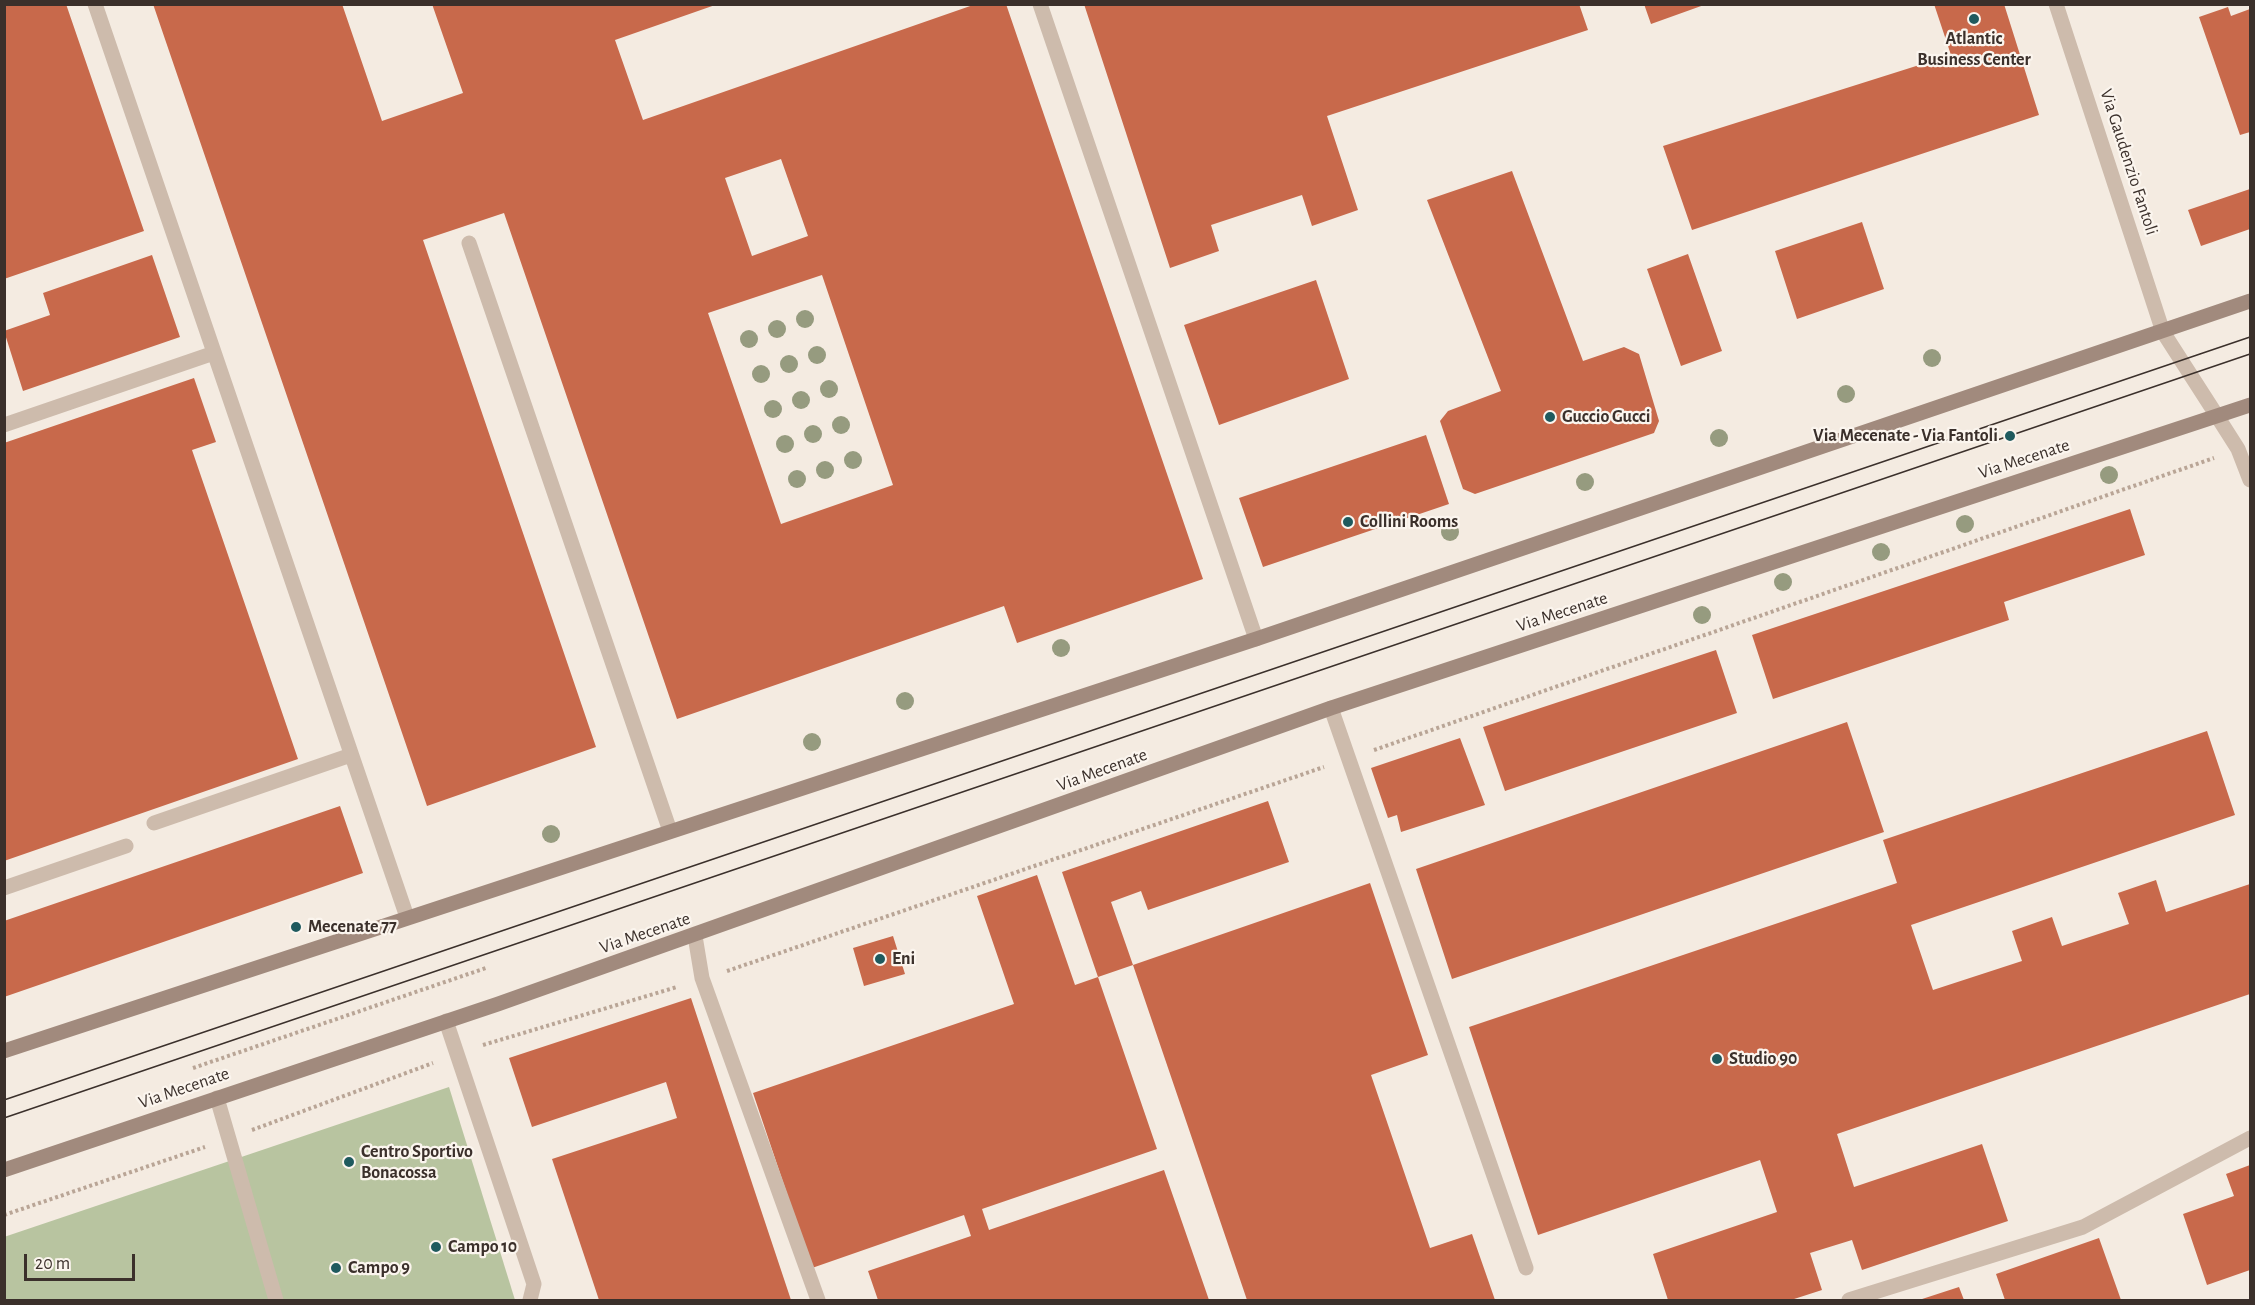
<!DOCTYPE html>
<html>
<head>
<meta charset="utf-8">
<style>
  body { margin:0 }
  #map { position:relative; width:2255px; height:1305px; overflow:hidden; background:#f4ebe1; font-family:"Alegreya Sans",sans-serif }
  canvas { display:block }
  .frame { position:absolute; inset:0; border:6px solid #3b302b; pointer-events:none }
  .scale { position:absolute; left:24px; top:1254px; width:111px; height:27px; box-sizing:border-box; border:3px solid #3b302b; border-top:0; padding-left:8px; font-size:18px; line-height:21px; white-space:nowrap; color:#3b302b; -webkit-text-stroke:4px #fbf5ee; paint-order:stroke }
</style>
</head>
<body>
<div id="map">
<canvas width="2255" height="1305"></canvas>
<div class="frame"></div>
<div class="scale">20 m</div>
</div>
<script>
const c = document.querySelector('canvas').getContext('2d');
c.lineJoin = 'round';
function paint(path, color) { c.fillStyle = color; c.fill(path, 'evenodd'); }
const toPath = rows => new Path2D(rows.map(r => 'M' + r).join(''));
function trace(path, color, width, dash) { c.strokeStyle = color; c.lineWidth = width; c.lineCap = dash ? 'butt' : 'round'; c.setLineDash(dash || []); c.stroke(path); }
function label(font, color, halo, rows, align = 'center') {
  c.font = font + ' "Alegreya Sans",sans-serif'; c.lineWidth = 4.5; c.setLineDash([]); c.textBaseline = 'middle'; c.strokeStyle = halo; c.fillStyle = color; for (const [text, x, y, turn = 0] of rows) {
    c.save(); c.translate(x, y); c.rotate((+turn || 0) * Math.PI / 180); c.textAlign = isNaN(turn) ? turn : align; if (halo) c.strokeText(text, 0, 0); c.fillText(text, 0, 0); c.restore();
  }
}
const green = toPath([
  [449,1087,515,1300,5,1300,4,1237]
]);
const building = toPath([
  [4,4,66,4,144,231,4,279],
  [153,4,342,4,382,121,463,93,432,4,718,4,615,40,643,120,976,4,1006,4,1203,579,1017,643,1004,606,677,719,504,213,423,240,596,747,427,806],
  [781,159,808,236,752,256,725,178],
  [822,275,893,485,781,524,708,313],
  [1084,4,1579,4,1588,30,1327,116,1358,210,1312,226,1302,195,1211,225,1219,251,1170,268],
  [1644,4,1704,4,1704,5,1651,24],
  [1934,4,2004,4,2039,115,1692,230,1663,146,1951,55],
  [2228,7,2231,16,2250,9,2250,132,2240,135,2199,17],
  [1512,171,1583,361,1624,347,1639,354,1659,421,1654,433,1475,494,1463,489,1440,421,1448,411,1501,391,1427,200],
  [2250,189,2250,229,2201,246,2188,210],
  [1862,222,1884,289,1797,319,1775,251],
  [1688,254,1722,351,1681,366,1647,269],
  [152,255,180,337,23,391,4,331,50,315,43,293],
  [1316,280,1349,379,1219,425,1184,325],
  [194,378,216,442,192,450,298,759,4,861,4,443],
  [1426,435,1449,504,1263,567,1239,498],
  [2130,509,2145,555,2004,602,2009,620,1773,699,1752,635],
  [1716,650,1737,713,1505,791,1483,727],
  [1847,722,1884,832,1452,979,1416,869],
  [2207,731,2235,815,1911,925,1933,990,2022,961,2012,931,2052,917,2062,946,2129,924,2118,893,2156,880,2166,912,2250,884,2250,994,1837,1134,1854,1187,1982,1144,2008,1221,1862,1270,1852,1240,1810,1253,1822,1290,1791,1300,1668,1300,1653,1254,1777,1212,1760,1160,1538,1235,1469,1027,1897,883,1883,840],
  [1460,738,1485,805,1401,832,1397,815,1388,818,1371,768],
  [1268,801,1289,862,1148,910,1141,891,1111,902,1133,965,1098,977,1062,872],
  [340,806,363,873,4,997,4,921],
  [1037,875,1075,985,1098,977,1157,1149,982,1209,989,1230,1164,1170,1209,1300,878,1300,868,1271,971,1236,964,1215,812,1268,753,1093,1014,1004,977,896],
  [1370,883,1428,1055,1371,1075,1430,1248,1472,1234,1495,1300,1247,1300,1133,965],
  [893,936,905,974,864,986,853,948],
  [691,998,753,1186,791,1300,599,1300,552,1159,677,1118,666,1082,532,1127,509,1058],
  [2250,1165,2250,1270,2207,1285,2183,1214,2234,1196,2226,1174],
  [2099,1238,2121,1300,2005,1300,1996,1274],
  [1959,1287,1964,1300,1919,1300]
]);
const path = toPath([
  [1374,750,2214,458],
  [727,971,1324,767],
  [483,1045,677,987],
  [193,1068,486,968],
  [252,1130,433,1063],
  [4,1215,205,1147]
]);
const lane = toPath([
  [95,4,407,917],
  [1040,4,1256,639],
  [469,243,670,831],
  [2217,416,2238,449,2250,480],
  [4,425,214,353],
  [1331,708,1526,1268],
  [154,823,351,755],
  [4,888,126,846],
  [695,936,702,978,818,1300],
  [446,1021,534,1284,530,1300],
  [217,1098,276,1300],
  [1849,1300,2083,1227,2250,1138]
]);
const street = toPath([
  [2056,4,2163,332,2217,416]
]);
const secondary = toPath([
  [4,1051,1256,639,2250,301],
  [4,1170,498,1004,1331,708,2250,405]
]);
const tram = toPath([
  [4,1100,2250,337],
  [4,1118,2250,354]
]);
const trees = [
  [805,319],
  [777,329],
  [749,339],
  [817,355],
  [1932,358],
  [789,364],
  [761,374],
  [829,389],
  [1846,394],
  [801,400],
  [773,409],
  [841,425],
  [813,434],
  [1719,438],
  [785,444],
  [853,460],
  [825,470],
  [2109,475],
  [797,479],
  [1585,482],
  [1965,524],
  [1450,532],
  [1881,552],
  [1783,582],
  [1702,615],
  [1061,648],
  [905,701],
  [812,742],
  [551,834]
];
const markers = [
  [1974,19,6,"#1f5a5e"],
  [1550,417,6,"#1f5a5e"],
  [2010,436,6,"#1f5a5e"],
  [1348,522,6,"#1f5a5e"],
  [296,927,6,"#1f5a5e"],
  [880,959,6,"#1f5a5e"],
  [1717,1059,6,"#1f5a5e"],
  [349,1162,6,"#1f5a5e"],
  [436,1247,6,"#1f5a5e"],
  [336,1268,6,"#1f5a5e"]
];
const poiNames = [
  ["Atlantic",1974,39,"center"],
  ["Business Center",1974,60,"center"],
  ["Guccio Gucci",1562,417],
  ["Via Mecenate - Via Fantoli",1998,436,"right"],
  ["Collini Rooms",1360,522],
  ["Mecenate 77",308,927],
  ["Eni",892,959],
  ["Studio 90",1729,1059],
  ["Centro Sportivo",361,1152],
  ["Bonacossa",361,1173],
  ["Campo 10",448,1247],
  ["Campo 9",348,1268]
];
const streetNames = [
  ["Via Gaudenzio Fantoli",2129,162,72],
  ["Via Mecenate",2024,459,-18],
  ["Via Mecenate",1562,612,-18],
  ["Via Mecenate",1102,770,-20],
  ["Via Mecenate",645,933,-19],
  ["Via Mecenate",184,1088,-19]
];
paint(green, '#b8c4a0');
paint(building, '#c8694b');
trace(path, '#b9a596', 4, [3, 3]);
trace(lane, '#cdbbac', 15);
trace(street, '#cdbbac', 15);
trace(secondary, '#a18a7d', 15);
trace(tram, '#3b302b', 1.5);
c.fillStyle = '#969b7f';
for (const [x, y] of trees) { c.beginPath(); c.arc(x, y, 9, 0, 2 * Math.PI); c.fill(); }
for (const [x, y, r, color] of markers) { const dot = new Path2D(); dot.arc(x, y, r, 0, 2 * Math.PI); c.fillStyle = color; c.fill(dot); trace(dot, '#fbf5ee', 2); }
label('bold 18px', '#3b302b', '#fbf5ee', poiNames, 'left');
label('18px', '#3b302b', '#fbf5ee', streetNames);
</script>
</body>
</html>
